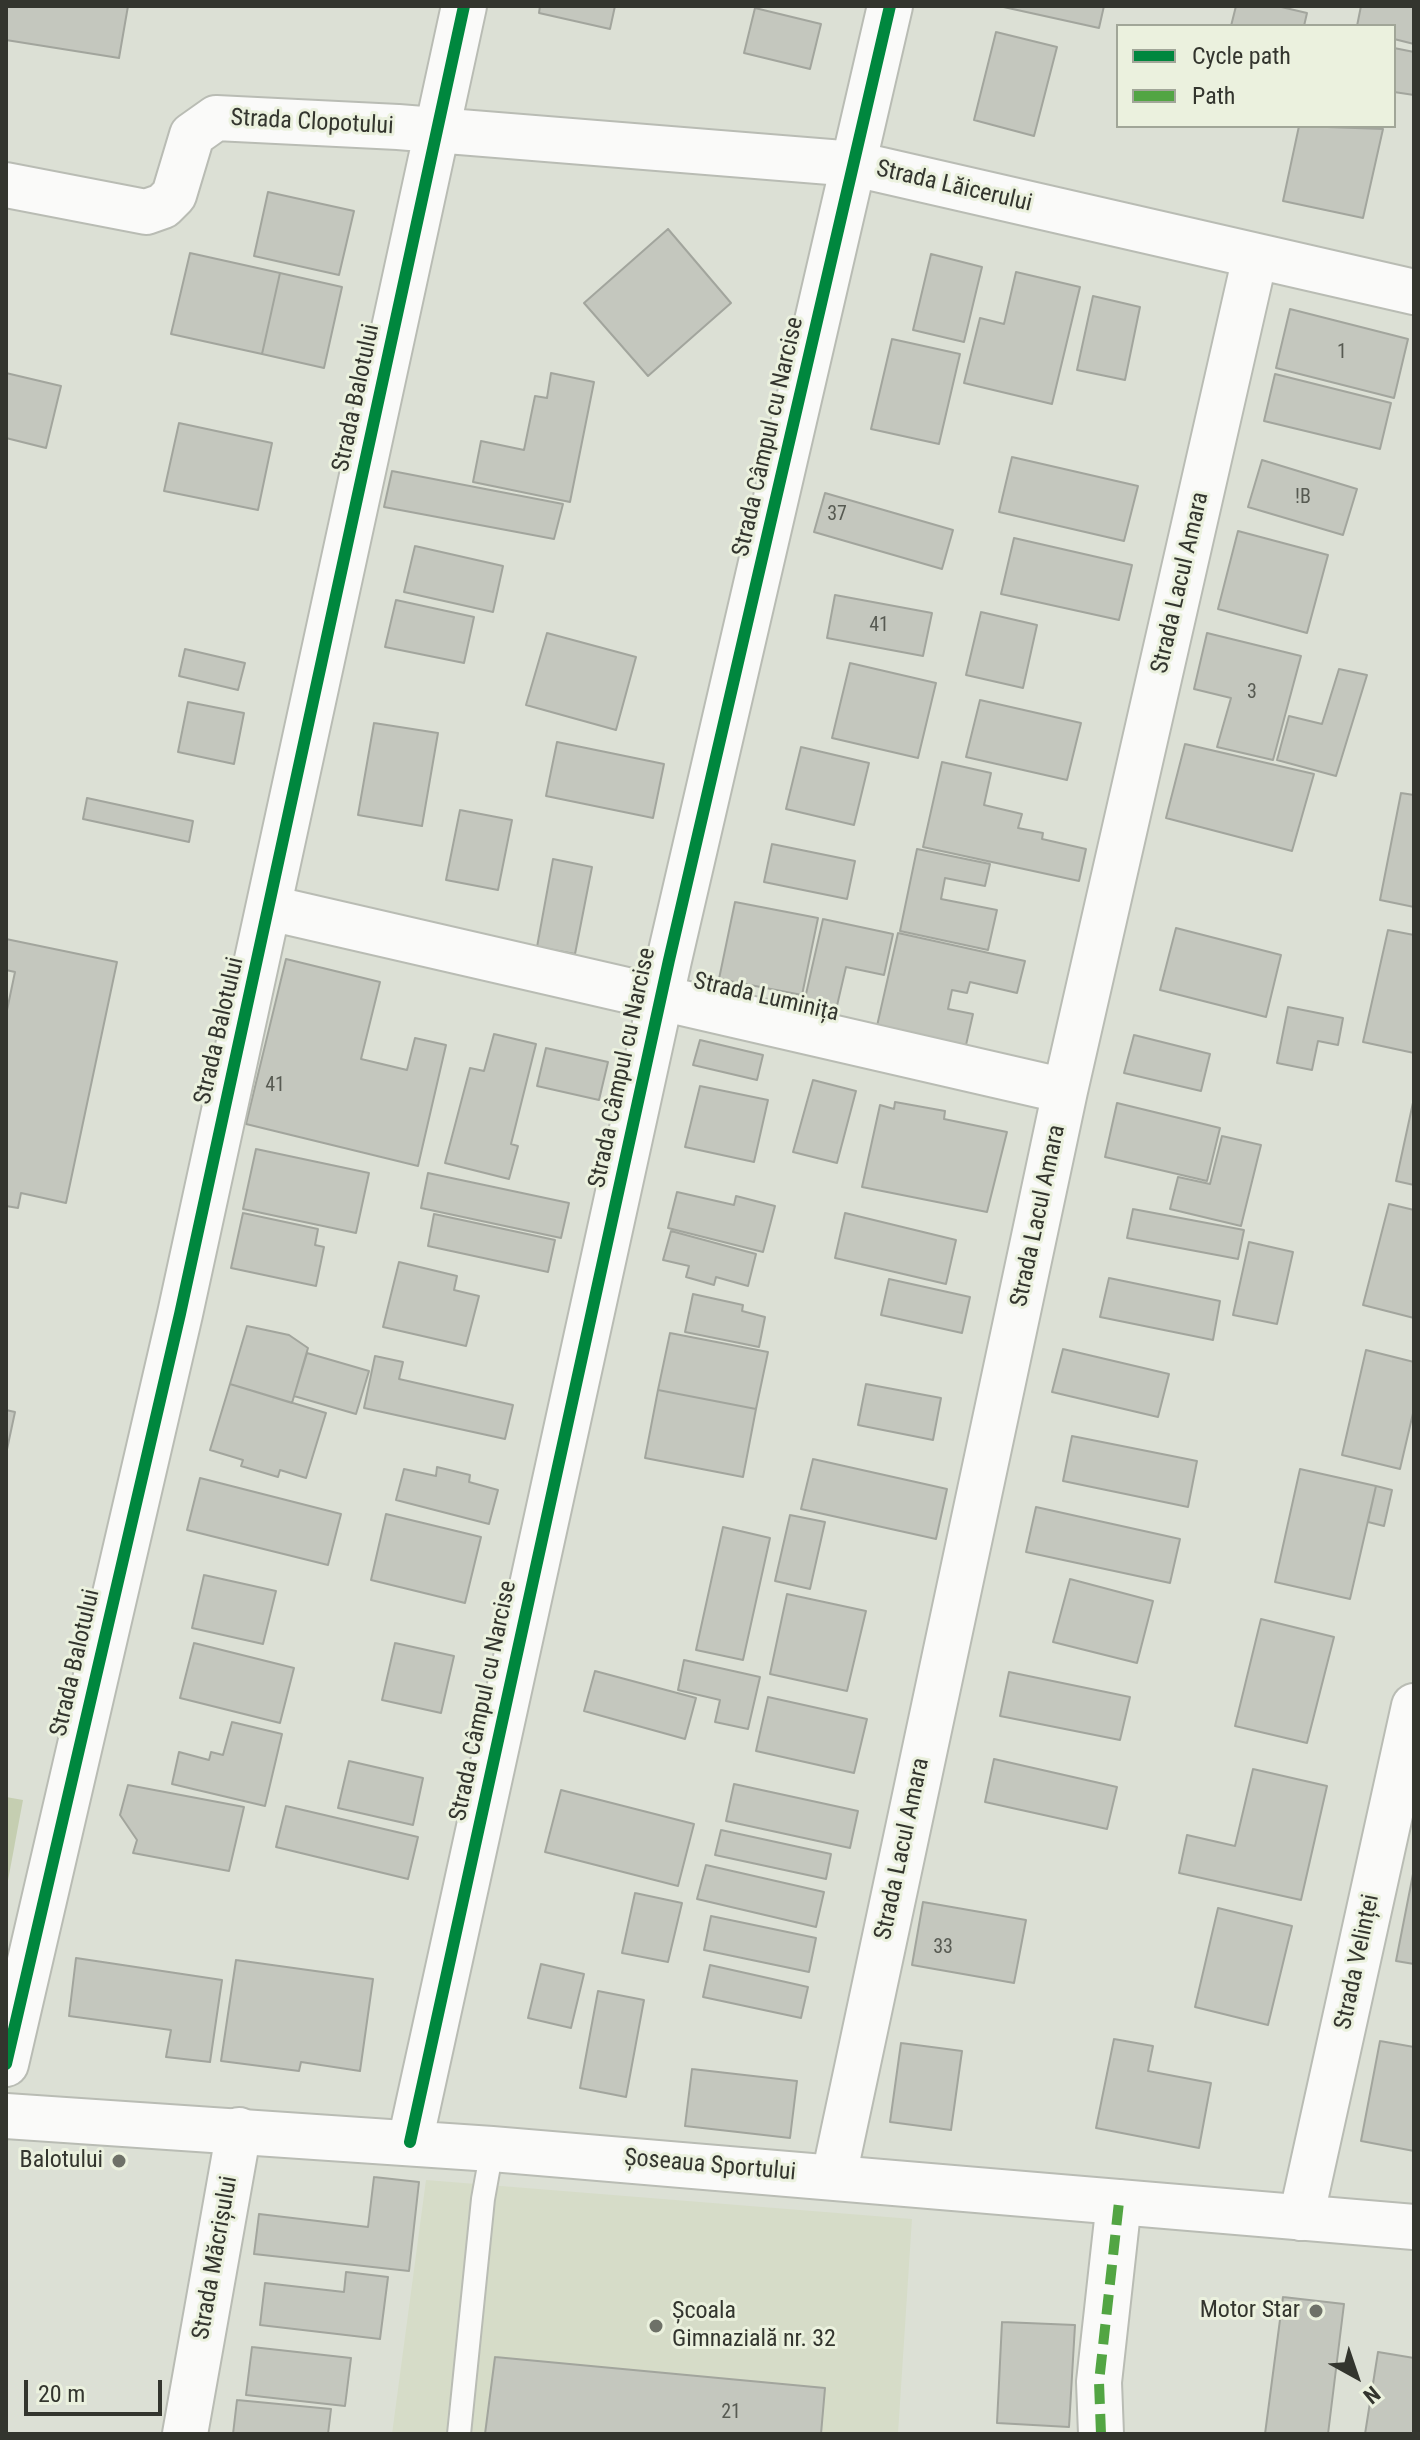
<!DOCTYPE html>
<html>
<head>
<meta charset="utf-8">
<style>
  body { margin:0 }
  #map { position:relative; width:1420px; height:2440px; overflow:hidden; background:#dce0d5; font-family:"Roboto Condensed",sans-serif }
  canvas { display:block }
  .frame { position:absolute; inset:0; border:8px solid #33352e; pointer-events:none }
  .legend { position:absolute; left:1116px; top:24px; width:280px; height:104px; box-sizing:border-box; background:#ebf1de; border:2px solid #a1a698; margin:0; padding:10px 14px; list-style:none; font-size:24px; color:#33352e }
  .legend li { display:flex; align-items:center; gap:16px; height:40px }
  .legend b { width:40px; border:2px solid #a1a698 }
  .north { position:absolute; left:1316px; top:2336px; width:80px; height:80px; -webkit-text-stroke:6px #ebf1de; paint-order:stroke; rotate:140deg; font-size:22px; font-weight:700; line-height:32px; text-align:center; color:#33352e }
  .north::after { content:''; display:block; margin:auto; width:28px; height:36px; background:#33352e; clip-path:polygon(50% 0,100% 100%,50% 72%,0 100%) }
  .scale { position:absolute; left:24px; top:2380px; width:138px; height:36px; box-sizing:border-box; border:4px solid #33352e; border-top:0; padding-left:10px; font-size:24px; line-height:28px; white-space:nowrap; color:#33352e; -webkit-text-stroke:6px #ebf1de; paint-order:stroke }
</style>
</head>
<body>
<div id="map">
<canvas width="1420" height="2440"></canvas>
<div class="frame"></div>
<ul class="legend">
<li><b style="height:10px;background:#00873e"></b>Cycle path</li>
<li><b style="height:10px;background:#52a543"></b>Path</li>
</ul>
<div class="north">N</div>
<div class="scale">20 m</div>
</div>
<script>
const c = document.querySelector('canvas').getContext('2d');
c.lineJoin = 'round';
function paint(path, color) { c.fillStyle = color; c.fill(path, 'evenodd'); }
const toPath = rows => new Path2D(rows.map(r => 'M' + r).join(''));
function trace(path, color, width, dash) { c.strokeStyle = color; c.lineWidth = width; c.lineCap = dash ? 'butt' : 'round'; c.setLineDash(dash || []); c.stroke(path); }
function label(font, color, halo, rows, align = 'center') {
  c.font = font + ' "Roboto Condensed",sans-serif'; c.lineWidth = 6; c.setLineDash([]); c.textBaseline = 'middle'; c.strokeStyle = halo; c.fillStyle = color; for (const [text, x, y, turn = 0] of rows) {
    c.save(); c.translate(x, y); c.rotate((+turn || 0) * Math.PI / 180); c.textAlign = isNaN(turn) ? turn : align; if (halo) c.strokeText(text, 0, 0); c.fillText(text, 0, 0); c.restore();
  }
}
const built = toPath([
  [426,2180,912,2219,898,2434,392,2434]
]);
const green = toPath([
  [6,1797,23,1800,6,1891]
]);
const building = toPath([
  [6,6,128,6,119,58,6,40,6,6],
  [540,6,615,6,610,29,539,13,540,6],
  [999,6,1104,6,1099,28,999,6],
  [1236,6,1277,6,1307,13,1304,26,1231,26,1236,6],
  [1361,6,1414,6,1414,44,1394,39,1394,26,1357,26,1361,6],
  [755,8,821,24,810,69,744,53,755,8],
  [996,32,1057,47,1034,136,974,120,996,32],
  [1394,48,1414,52,1414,95,1394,92,1394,48],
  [1299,126,1383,129,1363,218,1283,201,1299,126],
  [268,192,354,211,339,275,254,256,268,192],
  [668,229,731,303,648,376,584,303,668,229],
  [190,253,280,273,262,354,171,334,190,253],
  [931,254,982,267,964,342,913,330,931,254],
  [1016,272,1080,287,1052,404,964,383,980,318,1004,324,1016,272],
  [280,273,342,287,324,368,262,354,280,273],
  [1093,296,1140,307,1125,380,1077,370,1093,296],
  [1290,309,1408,339,1394,398,1276,368,1290,309],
  [892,339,960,354,939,444,871,429,892,339],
  [6,373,61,386,46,448,6,438,6,373],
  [551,373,594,382,570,502,473,482,481,441,524,450,535,396,547,398,551,373],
  [1275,374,1391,403,1380,449,1264,421,1275,374],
  [179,423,272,443,258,510,164,491,179,423],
  [1012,457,1138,486,1124,541,999,512,1012,457],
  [1262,460,1357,489,1343,535,1248,507,1262,460],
  [392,471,563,504,554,539,384,507,392,471],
  [825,493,953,530,942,569,814,532,825,493],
  [1238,531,1328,555,1307,633,1218,609,1238,531],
  [1014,538,1132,565,1119,620,1001,594,1014,538],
  [415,546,503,566,493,612,404,592,415,546],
  [835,595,932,613,923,656,827,638,835,595],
  [396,600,474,617,464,663,385,647,396,600],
  [981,612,1037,625,1023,688,966,675,981,612],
  [547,633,636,657,616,730,526,705,547,633],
  [1207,633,1301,656,1273,760,1217,747,1231,698,1194,689,1207,633],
  [185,649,245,663,238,690,179,676,185,649],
  [850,663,936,683,918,758,832,738,850,663],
  [1339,669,1367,675,1336,776,1277,760,1289,716,1322,724,1339,669],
  [980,700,1081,723,1067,780,966,757,980,700],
  [188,702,244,713,234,764,178,752,188,702],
  [374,723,438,733,422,826,358,815,374,723],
  [557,742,664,764,653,818,546,796,557,742],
  [1185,744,1314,774,1292,851,1166,818,1185,744],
  [801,747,869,763,854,825,786,809,801,747],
  [942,762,991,773,984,805,1022,814,1018,828,1043,833,1042,839,1086,849,1079,881,923,847,942,762],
  [1401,793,1414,795,1414,907,1380,900,1401,793],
  [87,798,193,821,189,842,83,819,87,798],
  [460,810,512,820,498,890,446,880,460,810],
  [772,844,855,861,847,899,764,882,772,844],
  [917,849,990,864,985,886,945,878,941,899,997,910,988,950,900,931,917,849],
  [553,859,592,867,575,954,537,947,553,859],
  [735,902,818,918,802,995,719,979,735,902],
  [823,919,893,934,884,975,846,967,836,1010,804,1003,823,919],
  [1176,928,1281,955,1266,1017,1160,990,1176,928],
  [1388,930,1414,935,1414,1053,1363,1042,1388,930],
  [898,933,1025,961,1017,993,970,982,967,993,952,990,948,1009,973,1014,966,1045,877,1026,898,933],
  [6,939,117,962,66,1203,21,1193,18,1208,6,1206,6,1015,15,972,6,970,6,939],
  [286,959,380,982,361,1059,407,1070,415,1038,446,1045,418,1166,246,1124,286,959],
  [1288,1007,1343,1018,1338,1045,1318,1041,1312,1070,1277,1063,1288,1007],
  [494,1034,536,1044,511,1144,518,1146,509,1179,445,1163,470,1068,484,1071,494,1034],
  [1134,1035,1210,1054,1201,1091,1124,1073,1134,1035],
  [700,1040,763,1055,757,1080,693,1065,700,1040],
  [546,1048,608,1062,599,1100,537,1086,546,1048],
  [813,1080,856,1091,837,1163,793,1152,813,1080],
  [700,1086,768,1100,754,1162,685,1147,700,1086],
  [1414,1098,1414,1185,1396,1181,1414,1098],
  [895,1102,945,1111,944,1119,1007,1132,987,1212,862,1187,880,1105,894,1109,895,1102],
  [1117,1103,1220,1128,1207,1181,1105,1157,1117,1103],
  [1222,1136,1261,1145,1241,1226,1170,1209,1178,1177,1210,1184,1222,1136],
  [256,1149,369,1173,356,1233,243,1209,256,1149],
  [428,1173,569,1203,561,1238,421,1208,428,1173],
  [677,1192,734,1205,736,1196,775,1206,763,1252,668,1228,677,1192],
  [1389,1204,1414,1210,1414,1318,1363,1305,1389,1204],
  [1133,1209,1244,1230,1238,1259,1127,1238,1133,1209],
  [243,1213,318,1229,315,1245,324,1247,316,1286,231,1268,243,1213],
  [845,1213,956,1240,946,1284,835,1258,845,1213],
  [434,1214,555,1240,548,1272,428,1246,434,1214],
  [671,1231,756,1254,748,1286,716,1277,714,1285,686,1277,689,1266,663,1260,671,1231],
  [1249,1242,1293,1252,1277,1324,1233,1315,1249,1242],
  [399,1262,457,1276,454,1290,479,1296,466,1346,383,1327,399,1262],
  [1109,1278,1220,1301,1213,1340,1100,1317,1109,1278],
  [889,1279,970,1297,962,1333,881,1315,889,1279],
  [693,1294,743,1305,742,1311,765,1317,759,1347,685,1332,693,1294],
  [247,1326,289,1335,308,1348,292,1403,230,1384,247,1326],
  [670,1333,768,1352,756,1409,658,1390,670,1333],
  [1063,1349,1169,1374,1158,1417,1052,1392,1063,1349],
  [1366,1350,1414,1362,1414,1409,1400,1469,1342,1455,1366,1350],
  [307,1353,369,1371,356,1414,294,1396,307,1353],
  [375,1356,403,1362,399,1379,513,1405,505,1439,364,1408,375,1356],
  [230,1384,326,1413,306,1478,280,1470,278,1477,241,1466,243,1460,210,1450,230,1384],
  [866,1384,941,1398,933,1440,858,1425,866,1384],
  [658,1390,756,1409,743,1477,645,1458,658,1390],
  [6,1410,15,1412,6,1454,6,1410],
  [1072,1436,1197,1461,1188,1507,1063,1481,1072,1436],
  [813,1459,947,1489,936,1539,801,1509,813,1459],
  [437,1467,470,1475,469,1482,498,1490,489,1524,396,1500,404,1469,436,1476,437,1467],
  [1300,1469,1376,1486,1350,1599,1275,1582,1300,1469],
  [200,1478,341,1514,328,1565,187,1530,200,1478],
  [1376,1486,1392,1490,1384,1526,1368,1522,1376,1486],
  [1036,1507,1180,1539,1170,1583,1026,1552,1036,1507],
  [386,1514,481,1537,465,1603,371,1580,386,1514],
  [790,1515,825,1522,810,1589,775,1581,790,1515],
  [723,1527,770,1538,743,1660,696,1650,723,1527],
  [204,1575,276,1591,263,1644,192,1628,204,1575],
  [1070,1579,1153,1601,1137,1663,1053,1642,1070,1579],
  [787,1594,866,1611,847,1691,770,1674,787,1594],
  [1261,1619,1334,1637,1307,1743,1235,1726,1261,1619],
  [194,1643,294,1668,280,1723,180,1698,194,1643],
  [395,1643,454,1656,441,1713,382,1700,395,1643],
  [684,1660,760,1677,748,1729,715,1722,720,1700,678,1690,684,1660],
  [595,1671,696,1698,685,1739,584,1711,595,1671],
  [1009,1672,1130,1697,1120,1740,1000,1716,1009,1672],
  [768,1697,867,1719,854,1773,756,1751,768,1697],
  [232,1722,282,1734,265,1806,172,1784,179,1752,209,1760,211,1752,223,1755,232,1722],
  [994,1759,1117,1787,1107,1829,985,1802,994,1759],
  [349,1761,423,1778,413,1825,338,1808,349,1761],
  [1253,1769,1327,1786,1301,1900,1179,1873,1187,1835,1235,1846,1253,1769],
  [734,1784,858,1811,850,1848,726,1821,734,1784],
  [128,1785,244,1807,229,1871,133,1853,137,1840,120,1815,128,1785],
  [561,1790,694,1824,678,1886,545,1852,561,1790],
  [286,1806,418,1837,408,1879,276,1847,286,1806],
  [721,1830,831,1854,826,1879,715,1855,721,1830],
  [706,1865,824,1892,816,1927,697,1899,706,1865],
  [1414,1869,1414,1964,1396,1961,1414,1869],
  [635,1893,682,1903,668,1962,622,1953,635,1893],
  [923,1902,1026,1920,1014,1983,912,1965,923,1902],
  [1218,1908,1292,1926,1268,2025,1195,2007,1218,1908],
  [711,1916,816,1938,809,1972,704,1950,711,1916],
  [76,1958,222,1980,210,2062,166,2057,171,2030,69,2016,76,1958],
  [236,1960,373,1979,360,2071,301,2062,299,2071,221,2061,236,1960],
  [541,1964,584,1974,571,2028,528,2018,541,1964],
  [710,1965,808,1987,801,2018,703,1997,710,1965],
  [598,1991,644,2000,626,2097,580,2088,598,1991],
  [1114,2039,1153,2046,1148,2071,1211,2083,1199,2148,1096,2128,1114,2039],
  [1380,2041,1414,2047,1414,2151,1361,2141,1380,2041],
  [901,2043,962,2051,951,2130,890,2122,901,2043],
  [692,2069,797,2081,790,2138,685,2126,692,2069],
  [374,2177,419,2182,409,2271,254,2254,259,2214,368,2227,374,2177],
  [346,2272,388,2277,380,2339,260,2325,265,2283,344,2292,346,2272],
  [1283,2297,1344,2304,1328,2434,1265,2434,1283,2297],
  [1002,2322,1075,2325,1069,2427,997,2423,1002,2322],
  [252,2347,351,2358,345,2406,246,2395,252,2347],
  [1378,2352,1414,2358,1414,2434,1365,2434,1378,2352],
  [495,2357,825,2388,821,2434,485,2434,495,2357],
  [237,2400,331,2409,328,2434,233,2434,237,2400]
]);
const lane = toPath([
  [459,2434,483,2199,492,2149]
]);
const street = toPath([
  [6,185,146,212,163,206,174,195,192,135,216,118,398,127,855,164,1414,292],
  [270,908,1065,1091],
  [6,2064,180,1314,464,6],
  [834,2176,1065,1091,1255,257],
  [1301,2218,1414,1706],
  [185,2434,239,2130],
  [1101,2434,1099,2382,1119,2202]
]);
const secondary = toPath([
  [6,2116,492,2149,1414,2227],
  [410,2142,669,960,890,6]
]);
const quiet = toPath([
  [1101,2434,1099,2382,1119,2202]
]);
const cycleway = toPath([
  [6,2064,180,1314,464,6],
  [410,2142,669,960,890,6]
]);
const markers = [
  [119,2161,8,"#6e7168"],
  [1316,2311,8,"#6e7168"],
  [656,2326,8,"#6e7168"]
];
const numberNames = [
  ["1",1342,353],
  ["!B",1303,498],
  ["37",837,515],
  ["41",879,626],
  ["3",1252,693],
  ["41",275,1086],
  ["33",943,1948],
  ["21",731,2413]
];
const streetNames = [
  ["Strada Clopotului",312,123,3],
  ["Strada Lăicerului",954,187,13],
  ["Strada Balotului",357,398,-78],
  ["Strada Câmpul cu Narcise",769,437,-77],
  ["Strada Lacul Amara",1181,583,-77],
  ["Strada Luminița",766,998,13],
  ["Strada Balotului",220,1031,-77],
  ["Strada Câmpul cu Narcise",623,1068,-78],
  ["Strada Lacul Amara",1039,1216,-78],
  ["Strada Balotului",76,1663,-77],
  ["Strada Câmpul cu Narcise",484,1701,-78],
  ["Strada Lacul Amara",903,1849,-78],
  ["Strada Velinței",1358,1962,-78],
  ["Șoseaua Sportului",710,2166,5],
  ["Strada Măcrișului",216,2258,-80]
];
const poiNames = [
  ["Balotului",103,2161],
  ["Motor Star",1300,2311],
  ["Școala",672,2312,"left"],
  ["Gimnazială nr. 32",672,2340,"left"]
];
paint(built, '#d6dcc8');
paint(green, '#c5ceb1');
paint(building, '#c4c7be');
trace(building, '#a2a59d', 2);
trace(lane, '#b9bcb4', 26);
trace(street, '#b9bcb4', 48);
trace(secondary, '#b9bcb4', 48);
trace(lane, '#fafaf9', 22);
trace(street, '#fafaf9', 44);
trace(secondary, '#fafaf9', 44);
trace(quiet, '#52a543', 10, [20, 10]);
trace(cycleway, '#00873e', 12);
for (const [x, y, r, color] of markers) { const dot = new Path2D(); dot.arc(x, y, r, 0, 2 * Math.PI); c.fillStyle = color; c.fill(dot); trace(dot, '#ebf1de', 3); }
label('20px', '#575a52', null, numberNames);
label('24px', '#33352e', '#ebf1de', streetNames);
label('24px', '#33352e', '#ebf1de', poiNames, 'right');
</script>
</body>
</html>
